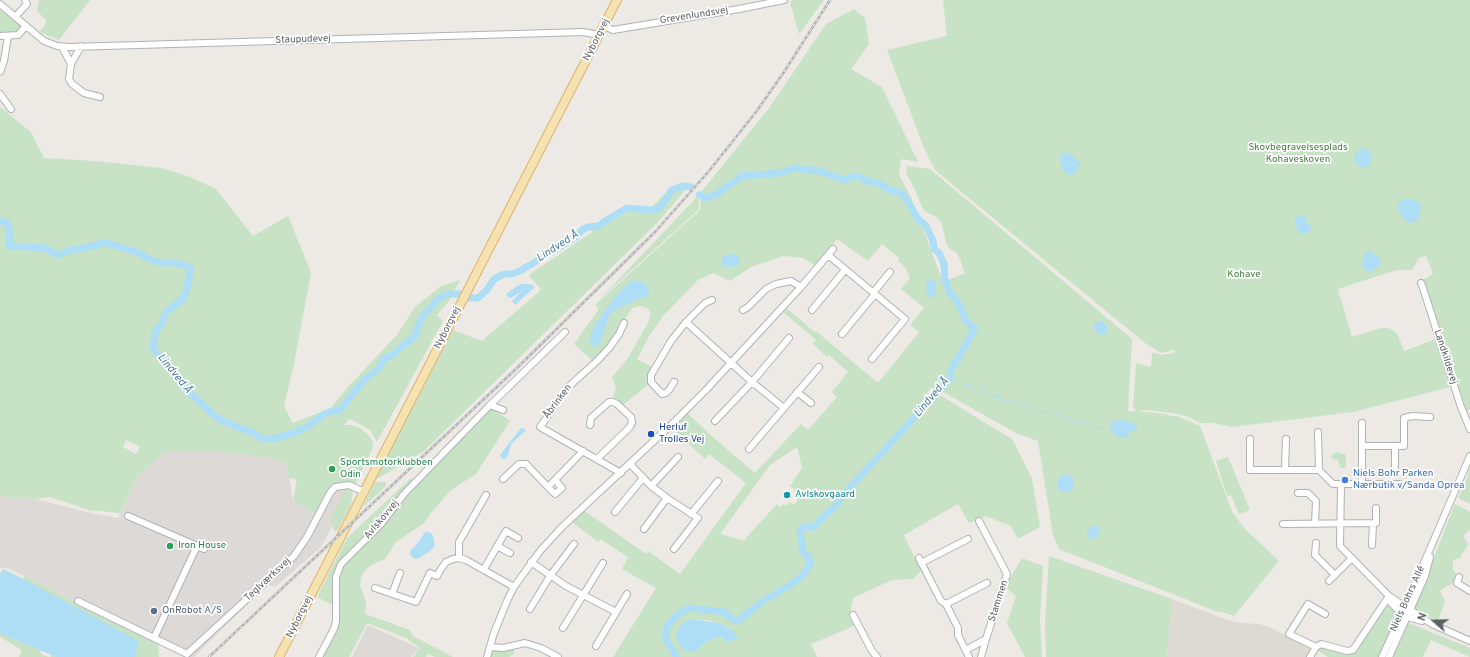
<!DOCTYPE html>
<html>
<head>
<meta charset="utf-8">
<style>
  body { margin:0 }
  #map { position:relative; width:1470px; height:657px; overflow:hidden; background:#edeae5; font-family:Overpass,sans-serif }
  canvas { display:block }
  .north { position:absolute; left:1414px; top:601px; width:40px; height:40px; -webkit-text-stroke:3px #fff; paint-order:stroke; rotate:290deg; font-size:11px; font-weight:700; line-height:16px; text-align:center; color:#5c6063 }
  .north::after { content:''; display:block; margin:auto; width:14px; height:18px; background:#5c6063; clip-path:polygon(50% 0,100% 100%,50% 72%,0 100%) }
</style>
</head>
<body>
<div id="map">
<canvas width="1470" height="657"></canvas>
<div class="north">N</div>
</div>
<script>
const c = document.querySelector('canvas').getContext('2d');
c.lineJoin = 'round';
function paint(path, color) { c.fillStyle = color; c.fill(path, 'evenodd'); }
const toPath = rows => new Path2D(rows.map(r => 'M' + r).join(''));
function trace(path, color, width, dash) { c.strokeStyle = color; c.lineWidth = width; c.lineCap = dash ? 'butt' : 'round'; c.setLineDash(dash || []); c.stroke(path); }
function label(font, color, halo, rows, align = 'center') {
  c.font = font + ' Overpass,sans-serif'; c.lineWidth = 3.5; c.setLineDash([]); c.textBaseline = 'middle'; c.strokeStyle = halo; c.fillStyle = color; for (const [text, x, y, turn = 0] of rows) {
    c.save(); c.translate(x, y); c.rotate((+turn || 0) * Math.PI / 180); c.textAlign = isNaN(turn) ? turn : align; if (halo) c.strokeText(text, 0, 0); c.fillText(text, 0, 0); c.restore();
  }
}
const industrial = toPath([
  [166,452,219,452,260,456,287,462,293,501,328,492,335,485,340,483,356,483,321,547,275,587,268,584,194,657,188,657,8,568,0,568,0,496,36,499,91,513,118,518,138,476],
  [368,625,419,648,411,657,352,657]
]);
const education = toPath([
  [1172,599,1230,621,1241,623,1259,624,1267,626,1313,649,1308,657,1167,657]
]);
const green = toPath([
  [39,0,90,0,59,40,40,32,47,21,37,11],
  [793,0,824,0,799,34,790,2],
  [943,0,1470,0,1470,409,1467,411,1423,280,1433,274,1426,256,1419,258,1412,270,1396,270,1338,289,1352,337,1381,328,1389,328,1397,333,1404,351,1436,339,1450,387,1353,412,1232,427,1212,423,1200,423,1189,417,1173,413,1147,410,1136,411,1166,414,1170,416,1177,416,1200,426,1232,512,1245,529,1279,561,1234,616,1219,611,1218,612,1059,549,1053,535,1038,441,1018,434,945,393,931,388,927,393,943,397,1012,439,1032,479,1040,527,1018,539,1011,526,986,516,969,523,958,504,904,535,921,571,913,579,892,580,853,598,851,609,854,626,811,644,817,657,613,657,656,588,622,569,628,557,600,539,598,542,572,522,583,510,646,554,648,551,680,574,746,483,709,454,705,459,676,432,677,430,674,426,687,413,723,446,755,473,801,424,808,430,837,397,832,392,848,372,829,355,827,357,813,344,816,340,783,312,786,308,816,333,817,332,878,383,919,332,910,325,924,308,901,289,910,278,905,267,898,261,899,258,882,244,868,261,837,239,816,266,803,258,783,256,751,267,730,281,713,273,698,280,663,316,651,333,637,359,652,367,648,377,650,383,622,406,612,400,616,387,612,377,628,358,648,323,651,314,649,309,641,306,632,308,609,345,594,362,574,344,599,309,595,305,700,210,701,192,770,107,826,24,854,9,865,18,869,44,851,69,882,87,918,162,901,159,899,175,911,197,943,282,965,273,960,259,956,252,950,249,947,245,941,222,938,218,926,212,923,209,916,192,906,173,907,166,930,169,1132,339,1128,411,1136,411,1133,407,1136,363,1151,367,1152,353,1164,355,1175,352,1175,350,1161,353,1145,343,935,170,924,148,887,50,947,36],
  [797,447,802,468,790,486,797,491,794,496,798,500,794,505,790,502,786,506,783,504,780,507,777,504,745,539,745,541,720,534,770,465],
  [692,619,706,620,719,623,727,628,733,630,724,637,715,638,706,642,698,650,688,620],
  [0,7,21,25,21,28,17,32,0,34],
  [0,107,31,132,44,158,95,161,162,168,190,177,216,189,253,236,288,216,311,273,294,364,284,406,293,423,331,408,348,387,397,335,415,307,441,286,460,280,449,301,437,315,443,321,377,442,370,430,356,422,349,419,344,425,352,425,362,429,369,436,373,442,372,450,356,483,344,483,335,485,328,492,315,513,293,501,297,479,289,478,286,462,260,456,219,452,166,452,138,476,120,513,89,510,50,497,36,499,0,496],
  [126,440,140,447,136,454,123,447],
  [688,187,657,223,424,451,375,480,453,330,482,341,541,290,529,275,592,232,591,230,623,213,649,210,669,189],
  [698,196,699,209,600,299],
  [492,408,510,421,476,474,450,491,430,514,424,523,396,542,385,559,371,565,365,571,361,577,360,586,366,601,365,614,410,630,413,636,453,657,435,657,428,654,426,657,413,657,420,648,406,638,367,623,349,657,322,657,340,616,338,599,339,580,344,566,387,520,425,476],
  [1337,452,1346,455,1346,467,1343,468,1340,467,1338,460,1332,459,1332,455],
  [1228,457,1250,510,1239,514,1231,495,1227,496,1216,461],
  [1470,466,1470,504,1458,498,1467,479],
  [411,478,414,481,382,519,337,568,333,605,317,597,347,538],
  [375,482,386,482,386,486,363,507],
  [349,487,353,489,351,505,337,531,333,530,333,525,329,521,346,489],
  [1455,504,1470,512,1470,529,1463,536,1468,544,1460,558,1453,560,1453,570,1457,575,1452,584,1444,588,1440,591,1445,601,1438,621,1414,608],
  [1049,556,1172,599,1167,657,1046,657,1045,623],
  [1022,558,1043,566,1040,621,1042,657,1025,657,1007,623,1016,596,1005,587],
  [24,576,158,643,159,657,50,657,56,650,23,580],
  [1384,604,1396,612,1395,620,1378,657,1328,657,1317,650,1323,645,1349,653,1355,653],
  [1409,623,1470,648,1470,657,1431,640,1423,657,1393,657],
  [0,633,39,644,41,654,49,657,19,657,22,650,0,637],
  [512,649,515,653,509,657,490,657,492,650]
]);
const water = toPath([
  [1361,148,1367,149,1370,152,1372,160,1368,166,1362,168,1356,163,1355,159,1356,153],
  [1067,152,1073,156,1080,163,1079,167,1073,175,1069,175,1066,173,1062,169,1060,158,1061,155],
  [1408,198,1418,202,1421,206,1418,220,1410,223,1405,221,1399,211,1398,205,1402,200],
  [1303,215,1305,216,1307,224,1313,225,1306,235,1299,233,1295,222,1298,216],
  [1369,251,1379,257,1381,262,1378,267,1370,272,1364,269,1362,265,1365,253],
  [732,254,737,255,740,259,738,265,730,267,724,266,721,264,721,261,725,255],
  [931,279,935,282,936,288,935,295,934,298,930,298,926,290,927,281],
  [639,281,644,282,648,286,649,293,645,297,618,308,610,314,599,345,596,347,593,346,589,342,593,330,597,322,616,295,630,282],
  [522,284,530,284,535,287,515,305,512,301,522,291,511,298,508,297,506,294,517,286],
  [1097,321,1103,322,1106,325,1108,329,1106,334,1099,335,1097,333,1094,328,1094,324],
  [1120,419,1136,424,1137,428,1129,433,1126,438,1121,438,1111,432,1110,427,1112,422],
  [521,428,525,429,525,431,511,444,508,456,505,459,501,458,500,455],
  [1063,475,1069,475,1073,478,1073,488,1069,492,1064,492,1058,489,1057,483,1058,479],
  [1092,526,1096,526,1100,528,1098,536,1094,539,1089,538,1087,533,1090,528],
  [426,531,432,534,435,544,433,548,429,552,417,559,413,558,410,554,411,550,416,545],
  [3,569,23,579,139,641,135,657,56,657,0,633,0,574],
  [692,619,719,623,727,628,733,630,738,639,728,642,725,642,723,637,715,638,706,642,698,650,694,652,689,652,681,647,677,639,676,634,679,628,685,621]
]);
const stream = toPath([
  [950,378,954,381,958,381,960,383,971,385,977,390,982,388,986,389,986,395,1001,397,999,401,1002,403,1007,400,1027,407,1033,411,1047,412,1050,410,1062,418,1068,418,1075,423,1083,421,1096,428,1110,427]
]);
const river = toPath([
  [0,221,3,221,8,224,10,236,9,245,11,246,45,248,55,254,59,255,71,250,94,246,104,242,139,253,151,260,161,263,175,263,188,266,191,268,186,292,181,301,172,307,165,314,163,321,155,333,153,349,165,361,179,380,187,392,195,397,213,415,225,422,253,433,263,439,272,439,294,433,309,426,324,414,333,411,339,411,364,380,378,369,385,358,394,354,401,347,415,336,419,323,424,315,439,298,449,294,461,294],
  [469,298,478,298,487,290,494,279,504,274,512,274,520,271,576,237,582,230,588,227,599,226,605,221,627,208,653,210,660,208,672,190,682,186,691,187],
  [677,657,667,641,665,634,668,625,680,613,689,608,724,612,735,621,739,620,763,601,792,584,803,575,810,564,809,558,803,552,800,530,803,527,814,527,825,515,834,508,844,494,923,408,932,400,950,378,951,370,975,329,966,321,959,304,950,293,945,280,944,264,939,253,934,249,933,241,926,226,919,220,903,194,890,190,878,183,867,181,858,176,852,177,845,180,820,171,795,168,780,173,742,176,717,194,706,198,699,195]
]);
const minor = toPath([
  [0,4,44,41,57,46,70,47,583,32,594,34,599,36],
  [15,17,27,4,25,0],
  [604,26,613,30,739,9,784,0],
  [0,36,18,35,26,26],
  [62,47,71,64,69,79,72,84,84,93,100,97],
  [71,64,81,46],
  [0,72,4,61,8,36],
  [0,94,11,109],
  [828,255,905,319,872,359],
  [1421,283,1423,288,1461,407,1470,429],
  [873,293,890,272],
  [743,310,748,307,766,289,776,284,791,281,801,287],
  [812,310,845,270],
  [686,322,752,382,784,408],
  [842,334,875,294],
  [674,382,669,390,666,393,662,394,651,382,651,375,671,341,686,322,705,303,712,300],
  [797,392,811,403],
  [490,405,565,332],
  [715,421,752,382,789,338],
  [1362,423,1362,484],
  [590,425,591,418,609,402,613,402,617,404,631,417,632,422,630,427,597,459],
  [1318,432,1319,470],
  [1250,439,1250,470,1319,470,1333,484,1399,484],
  [1362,446,1404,446,1404,418,1413,416,1430,417],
  [749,449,819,367],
  [630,464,651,486,667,498,698,518,674,549],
  [1395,467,1395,446],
  [1285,470,1286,439],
  [621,473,540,427,568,387,596,362,610,347,619,334,624,323],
  [503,479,519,464,526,464,548,487],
  [555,480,562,488,555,494,548,487,583,451],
  [1341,485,1340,546,1389,596,1432,624,1470,641],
  [651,486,678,457],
  [1298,493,1308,493,1316,501,1315,524],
  [615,512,643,478],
  [691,514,718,481],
  [128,516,204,549],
  [1283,524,1376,523,1376,508],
  [644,529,667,498],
  [1316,543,1315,555,1335,575],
  [1372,545,1373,524],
  [197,546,154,638,187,654,294,556,307,537,330,493,335,487,349,485,364,492],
  [497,546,510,553],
  [459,558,459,542,486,495],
  [919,558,941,601,946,604,958,628,958,635,969,657],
  [531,562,566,586,616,612],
  [921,563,968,539],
  [484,569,506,531,518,538],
  [1459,577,1457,583,1470,591],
  [1329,581,1352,558],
  [375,588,416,602,430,573,437,576,441,569,446,562,453,559,459,558,466,560,514,587],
  [392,594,400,573],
  [1389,596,1391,603,1397,609,1408,617,1422,621],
  [78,601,154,638],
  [946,604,987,583],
  [530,609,550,576,574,544],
  [853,615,872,651,877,657],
  [563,628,603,563],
  [596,646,627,594],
  [490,647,503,648,525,643,541,648,558,657],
  [1316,647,1289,634,1308,604,1325,614],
  [966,650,986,639,1007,574,979,521],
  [319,657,334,629,336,621,336,577,341,564,381,524,404,494,490,405,503,410],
  [487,657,494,633,507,601,514,587,540,551,562,527,673,423,705,391,801,287,833,249],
  [981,657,986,639],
  [1310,657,1316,647,1321,644,1347,651,1353,650,1389,596],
  [1382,657,1405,607,1470,456],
  [1389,657,1410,610,1425,576,1430,557]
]);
const major = toPath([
  [279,657,617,0]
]);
const rail = toPath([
  [209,657,517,368,655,232,709,171,756,112,784,72,830,0]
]);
const markers = [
  [651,434,4,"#1a4fb4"],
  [332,469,4,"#2e9e5b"],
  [1345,480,4,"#3f7fe0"],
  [787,495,4,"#0f9aa8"],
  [170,546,4,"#2e9e5b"],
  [154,611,4,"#5c6f8a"]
];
const streetNames = [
  ["Grevenlundsvej",694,16,-9],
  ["Staupudevej",303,40,-2],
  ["Nyborgvej",597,40,-63],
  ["Nyborgvej",448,328,-63],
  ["Landkildevej",1445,357,72],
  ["Åbrinken",558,402,-53],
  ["Avlskovvej",382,520,-50],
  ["Teglværksvej",268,580,-43],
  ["Niels Bohrs Allé",1408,599,-66],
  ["Stammen",999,601,-72],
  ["Nyborgvej",300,617,-63]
];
const parkNames = [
  ["Skovbegravelsesplads",1298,148],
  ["Kohaveskoven",1298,160],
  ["Kohave",1244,275]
];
const transitNames = [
  ["Herluf",659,428],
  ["Trolles Vej",659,440]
];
const leisureNames = [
  ["Sportsmotorklubben",340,463],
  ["Odin",340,475],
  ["Iron House",178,546]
];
const shopNames = [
  ["Niels Bohr Parken",1353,474],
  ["Nærbutik v/Sanda Oprea",1353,486]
];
const cultureNames = [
  ["Avlskovgaard",795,495]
];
const serviceNames = [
  ["OnRobot A/S",162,611]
];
const waterNames = [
  ["Lindved Å",558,247,-33],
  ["Lindved Å",174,374,51],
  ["Lindved Å",932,398,-50]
];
paint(industrial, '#dcd9d7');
paint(education, '#ddd9d3');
paint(green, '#c7e2c4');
paint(water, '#addef5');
trace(stream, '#addef5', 1);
trace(river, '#addef5', 7);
trace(minor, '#b0b2b5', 8);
trace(major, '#e1b16a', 10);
trace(minor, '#fff', 6);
trace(major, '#f5e2b1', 8);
trace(rail, '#b2b3b3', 2.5);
trace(rail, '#fff', 1, [3]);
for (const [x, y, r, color] of markers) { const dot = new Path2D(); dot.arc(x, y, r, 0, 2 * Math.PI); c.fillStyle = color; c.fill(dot); trace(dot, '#fff', 1.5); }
label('10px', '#5c6063', '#fff', streetNames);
label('10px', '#44803f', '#fff', parkNames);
label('10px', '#164399', '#fff', transitNames, 'left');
label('10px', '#27864d', '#fff', leisureNames, 'left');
label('10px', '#366cbe', '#fff', shopNames, 'left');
label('10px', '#0d838f', '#fff', cultureNames, 'left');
label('10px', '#4e5e75', '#fff', serviceNames, 'left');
label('italic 11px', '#487b9c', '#fff', waterNames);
</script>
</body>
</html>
